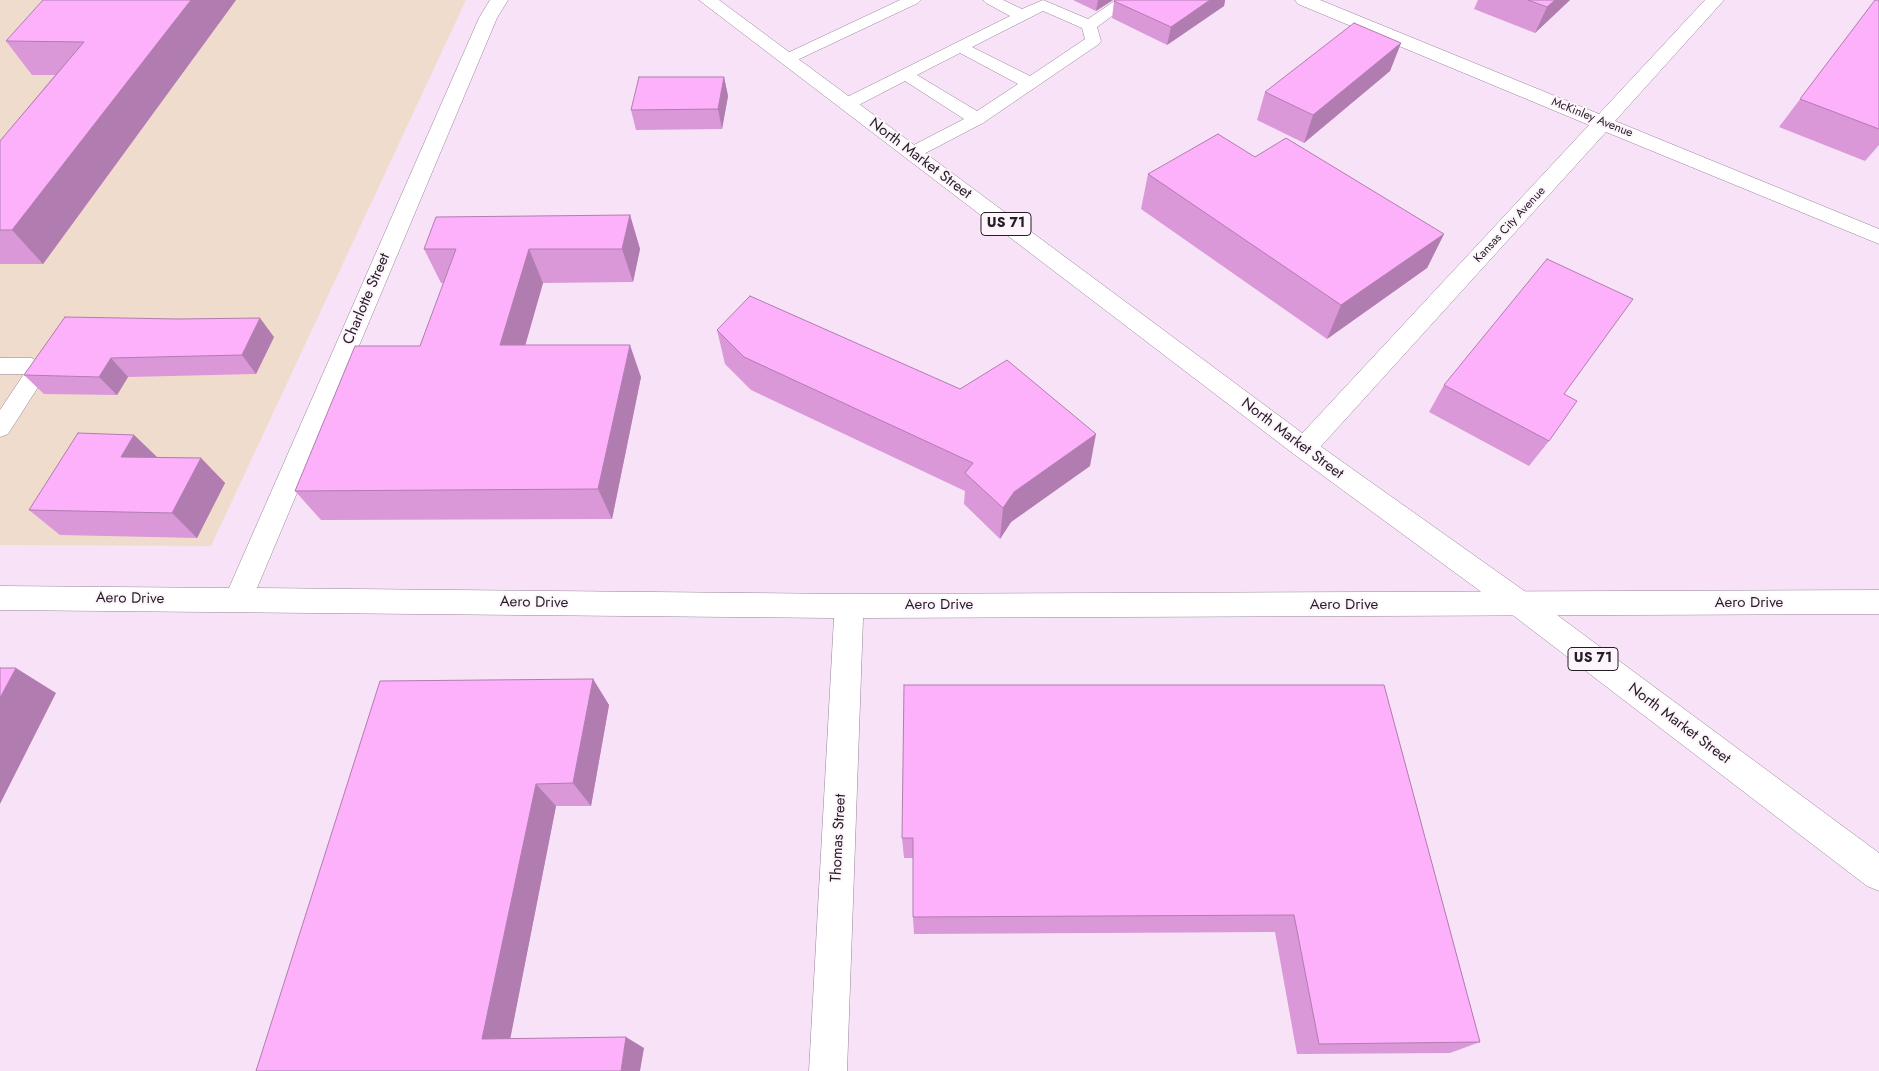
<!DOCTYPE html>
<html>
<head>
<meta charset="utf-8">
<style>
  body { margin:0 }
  canvas { display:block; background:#f8e2f7 }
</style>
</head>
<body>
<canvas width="1879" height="1071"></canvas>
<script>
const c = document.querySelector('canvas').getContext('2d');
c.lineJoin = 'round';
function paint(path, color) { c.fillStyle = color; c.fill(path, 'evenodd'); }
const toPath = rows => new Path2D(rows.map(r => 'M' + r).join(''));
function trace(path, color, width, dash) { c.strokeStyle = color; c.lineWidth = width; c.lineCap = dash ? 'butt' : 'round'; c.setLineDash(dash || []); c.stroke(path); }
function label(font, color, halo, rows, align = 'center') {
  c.font = font + ' Jost,sans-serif'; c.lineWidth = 4; c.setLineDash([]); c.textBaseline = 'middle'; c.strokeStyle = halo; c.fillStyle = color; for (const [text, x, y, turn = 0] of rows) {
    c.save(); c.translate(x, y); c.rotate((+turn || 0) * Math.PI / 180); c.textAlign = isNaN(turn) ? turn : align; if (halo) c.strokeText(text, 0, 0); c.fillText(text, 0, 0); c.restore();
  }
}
const industrial = toPath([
  [0,0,466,0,211,546,0,545]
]);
const service = toPath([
  [900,0,921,0,918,3,793,62,781,62,779,59,781,56,900,0],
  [983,0,1003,0,1022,9,1043,0,1088,19,1116,0,1134,0,1097,27,1101,41,1099,44,983,123,918,157,912,159,906,157,903,153,906,149,964,119,905,81,853,108,847,109,841,108,838,104,841,100,1010,16,986,3,983,0],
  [1043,11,1082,28,1085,39,1030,76,972,47,1043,11],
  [960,53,1018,84,977,111,917,75,960,53],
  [0,358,31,358,45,364,49,370,8,434,0,437,0,410,24,374,0,374,0,358]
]);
const minor = toPath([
  [490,0,508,0,497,18,257,588,849,594,1879,590,1879,614,863,618,847,1071,809,1071,834,618,0,610,0,586,229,588,479,18,490,0],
  [1295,0,1320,0,1599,114,1705,0,1724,0,1615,121,1879,229,1879,244,1606,132,1313,455,1304,458,1295,455,1291,448,1295,441,1589,125,1298,4,1295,0]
]);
const primary = toPath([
  [699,0,719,0,1313,441,1530,595,1879,853,1879,891,1867,886,1510,613,1295,455,699,0]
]);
const wall = toPath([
  [236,0,43,264,0,264,0,141,55,75,32,75,6,41],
  [1073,0,1113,0,1096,11],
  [1115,0,1225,0,1224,6,1167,45,1112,18,1114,1],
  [1478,0,1570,0,1535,33,1474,9],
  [1875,0,1879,0,1879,145,1865,161,1779,127],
  [1401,43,1390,71,1304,143,1257,120,1265,92],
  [724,77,728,96,722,129,636,130,631,110],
  [1148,174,1444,234,1427,268,1327,339,1141,209],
  [630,215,640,249,633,282,543,283,525,345,641,377,612,519,321,520,295,491,420,346,444,283,441,283,424,249],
  [65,317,274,337,256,374,128,377,117,395,44,394,24,375],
  [717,330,1090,466,1011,522,1000,539,964,504,965,491,751,390,725,364],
  [1444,385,1564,394,1549,441,1529,466,1429,412],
  [134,435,157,457,201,458,225,483,197,538,60,535,29,510],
  [593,679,609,705,591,806,556,806,510,1039,644,1048,256,1071],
  [1384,685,1480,1042,1450,1053,1297,1054,1275,932,914,934,913,917,913,858,904,858,902,838]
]);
const shadedWall = toPath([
  [191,0,236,0,43,264,12,230],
  [1098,0,1113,0,1096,11],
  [1210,0,1225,0,1224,6,1167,45,1171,27],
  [1555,0,1570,0,1535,33,1547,7],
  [1401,43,1390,71,1304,143,1313,115],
  [724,77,728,96,722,129,718,109],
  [630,215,640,249,633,282,622,249],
  [1444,234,1427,268,1327,339,1341,305],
  [529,249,543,283,516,378,500,345],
  [260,318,274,337,256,374,242,355],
  [630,345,641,377,612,519,598,489],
  [111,358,128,377,117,395,99,377],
  [1096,434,1090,466,1011,522,1000,539,1003,508,1014,492],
  [134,435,160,460,121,457],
  [201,458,225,483,197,538,172,513],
  [16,668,56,693,0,804,0,698],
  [593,679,609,705,591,806,573,783],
  [536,784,556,806,508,1050,482,1039],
  [626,1037,644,1048,640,1071,621,1071]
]);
const building = toPath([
  [43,0,191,0,12,230,0,230,0,141,84,42,6,41,43,0],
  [1115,0,1210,0,1171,27,1114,1,1115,0],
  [1528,0,1555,0,1547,7,1528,0],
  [1875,0,1879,0,1879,129,1800,99,1875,0],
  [1354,23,1401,43,1313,115,1265,92,1354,23],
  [639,77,724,77,718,109,631,110,639,77],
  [1218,134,1255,157,1286,138,1444,234,1341,305,1148,174,1218,134],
  [630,215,622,249,529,249,500,345,630,345,598,489,295,491,355,346,420,346,456,249,424,249,436,217,630,215],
  [1547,259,1633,299,1564,394,1577,401,1549,441,1444,385,1547,259],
  [750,296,960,389,1007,360,1096,434,1014,492,1003,508,965,473,973,463,744,357,717,330,750,296],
  [65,317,178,319,260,318,242,355,111,358,99,377,24,375,65,317],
  [78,433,134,435,121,457,201,458,172,513,29,510,78,433],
  [0,668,16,668,0,698,0,668],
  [593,679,573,783,536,784,482,1039,626,1037,621,1071,256,1071,380,681,593,679],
  [904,685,1384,685,1480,1042,1319,1044,1294,915,913,917,913,838,902,838,904,685]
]);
const farStreetnames = [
  ["McKinley Avenue",1592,118,22],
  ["Kansas City Avenue",1510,225,-47]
];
const shields = [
  [1006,224,50],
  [1593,659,50]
];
const shieldNames = [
  ["US 71",1006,224],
  ["US 71",1593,659]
];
const streetNames = [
  ["North Market Street",920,159,37],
  ["Charlotte Street",367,299,-67],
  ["North Market Street",1292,439,37],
  ["Aero Drive",130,599,1],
  ["Aero Drive",534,603,1],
  ["Aero Drive",1749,603],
  ["Aero Drive",939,605],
  ["Aero Drive",1344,605],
  ["North Market Street",1679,724,37],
  ["Thomas Street",839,838,-87]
];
paint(industrial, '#f0dccd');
trace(service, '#988498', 1);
trace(minor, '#988498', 1);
trace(primary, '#988498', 1);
paint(service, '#fff');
paint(minor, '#fff');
paint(primary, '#fff');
paint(wall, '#da98d8');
paint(shadedWall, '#b17cb0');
paint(building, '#fdb1fb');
trace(building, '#b17cb0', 1);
label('12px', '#251d25', '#fdf4fc', farStreetnames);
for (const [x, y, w] of shields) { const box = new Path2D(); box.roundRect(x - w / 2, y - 11.5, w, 23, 4); c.fillStyle = '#fdf4fc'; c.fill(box); trace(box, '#251d25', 1); }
label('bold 14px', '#251d25', null, shieldNames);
label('15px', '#251d25', '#fdf4fc', streetNames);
</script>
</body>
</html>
